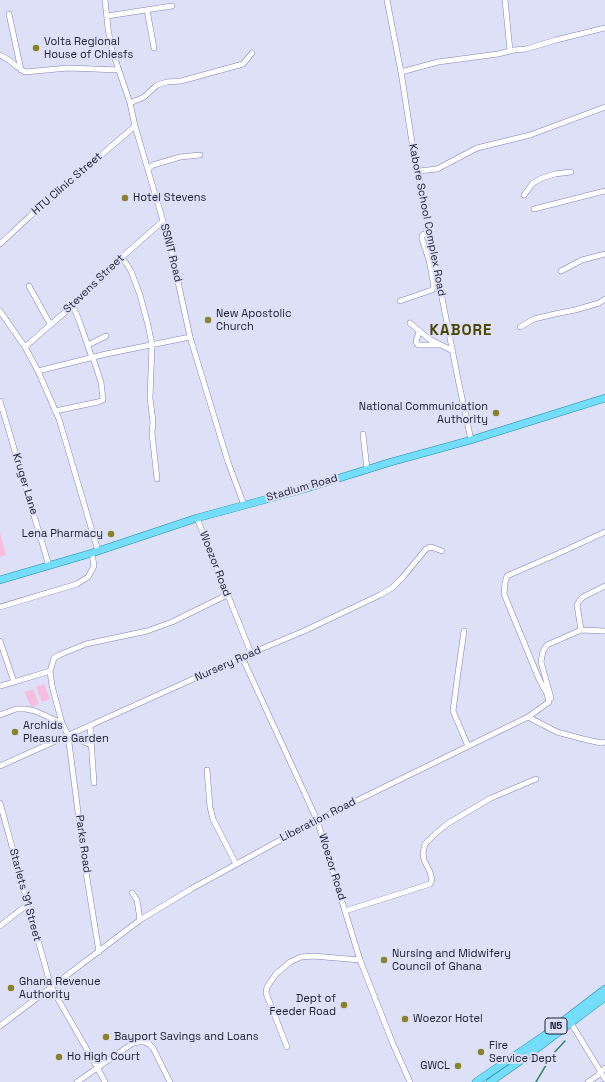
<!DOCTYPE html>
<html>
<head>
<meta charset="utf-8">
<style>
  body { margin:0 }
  canvas { display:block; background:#dee0f8 }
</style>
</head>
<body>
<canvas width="605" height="1082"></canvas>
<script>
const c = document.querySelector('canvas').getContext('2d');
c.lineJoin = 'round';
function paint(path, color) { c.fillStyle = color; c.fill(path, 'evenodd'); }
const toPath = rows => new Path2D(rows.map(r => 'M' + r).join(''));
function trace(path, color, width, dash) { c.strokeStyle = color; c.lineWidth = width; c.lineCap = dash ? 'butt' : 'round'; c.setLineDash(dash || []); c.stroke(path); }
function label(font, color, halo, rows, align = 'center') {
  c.font = font + ' "Space Grotesk",sans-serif'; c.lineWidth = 4; c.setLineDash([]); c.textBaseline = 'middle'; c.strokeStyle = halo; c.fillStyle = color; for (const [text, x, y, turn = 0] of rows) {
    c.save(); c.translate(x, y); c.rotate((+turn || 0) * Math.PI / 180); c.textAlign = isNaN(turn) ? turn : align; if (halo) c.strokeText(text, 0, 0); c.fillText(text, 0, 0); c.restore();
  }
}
const green = toPath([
  [0,533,6,555,0,557],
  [44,684,50,699,42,702,36,687],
  [33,689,39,704,31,707,25,692]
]);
const stream = toPath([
  [536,1082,552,1055,565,1041]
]);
const minor = toPath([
  [105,0,108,28,111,47,130,103,135,126,163,221,172,254,190,337,228,462,244,505],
  [387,0,401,72,411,136,429,232,459,384,471,440],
  [505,0,510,51],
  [147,10,154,48],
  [9,14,21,70],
  [107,16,172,6],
  [0,55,9,60,16,66,25,72,68,68,119,70],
  [401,72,438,62,498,54,514,50,526,49,556,40,605,28],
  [130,103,144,97,157,85,167,82,181,81,243,64,252,53],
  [148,169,153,165,180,157,200,155],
  [418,171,437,169,477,148,530,135,605,107],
  [524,195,533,183,542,178,555,174,571,172],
  [534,209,605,191],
  [0,244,29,217,135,126],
  [122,257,131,271,140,295,148,325,152,345,150,398,153,422,152,433,157,479],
  [561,271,582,260,605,254],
  [29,286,50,324],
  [400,301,432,290,434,286,429,260,422,239,422,236,424,234,429,232],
  [73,305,80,323,92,358],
  [0,311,25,347,38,371,59,419,98,551],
  [410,323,429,339,453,351],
  [520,327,534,319,555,314,575,310,599,303,605,299],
  [419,332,416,341,417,344,419,345,440,345],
  [88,345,106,336],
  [25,347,64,313,122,257,163,221],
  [38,371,106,354,190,337],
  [0,401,49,566],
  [55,411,98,402,103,400,101,382,93,358],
  [363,434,367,469],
  [197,518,251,653],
  [0,607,77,584,88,577,94,566,92,553],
  [581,630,577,605,580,600,583,597,605,586],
  [464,631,458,673,453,711,468,746],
  [0,641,14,682],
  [242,657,317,820,360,960,393,1044,410,1082],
  [0,686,14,682,50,671],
  [551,698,541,662,543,651,547,645,581,630,605,631],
  [0,715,16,709,26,709,35,711,62,723],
  [528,717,549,702,547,694,539,679,504,594,505,583,507,576,555,555,605,532],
  [90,726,94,783],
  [70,735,73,737,91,745],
  [0,766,242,657,304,631,380,595,392,588,403,577,426,549,430,547,434,548,442,551],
  [207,770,210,807,213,819,236,864],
  [0,803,51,987,97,1067,105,1082],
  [132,893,137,900,140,920],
  [345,911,430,884,432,880,430,872,424,860,423,853,425,844,434,835,447,824,491,798,536,779],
  [0,926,28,904],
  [99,952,85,866,68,735,62,723,52,686,50,671,52,665,54,658,59,655,86,644,147,631,172,622,227,595],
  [571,1023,605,1079],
  [0,1026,140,920,191,889,317,820,528,717,557,732,583,739,601,743,605,742],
  [287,1047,266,993,267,987,276,974,290,962,301,957,313,956,360,960],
  [77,1082,133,1043,139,1042,144,1042,149,1044,153,1048,170,1082],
  [588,1082,597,1076,605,1068]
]);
const major = toPath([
  [0,580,92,553,197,518,304,489,391,462,471,440,605,398],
  [476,1082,545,1035,605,989],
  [490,1082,523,1059,605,997]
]);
const markers = [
  [36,48,4,"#8a8229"],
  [125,198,4,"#8a8229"],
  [208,320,4,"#8a8229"],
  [496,413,4,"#8a8229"],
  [111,534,4,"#8a8229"],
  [15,732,4,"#8a8229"],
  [384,960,4,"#8a8229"],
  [11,988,4,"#8a8229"],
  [344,1005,4,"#8a8229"],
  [405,1019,4,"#8a8229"],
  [106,1037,4,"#8a8229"],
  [481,1052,4,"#8a8229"],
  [59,1057,4,"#8a8229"],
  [458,1066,4,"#8a8229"]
];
const shields = [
  [556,1026,22]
];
const shieldNames = [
  ["N5",556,1026]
];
const poiNames = [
  ["Volta Regional",44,42],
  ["House of Chiesfs",44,55],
  ["Hotel Stevens",133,198],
  ["New Apostolic",216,314],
  ["Church",216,327],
  ["National Communication",488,407,"right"],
  ["Authority",488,420,"right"],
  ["Lena Pharmacy",103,534,"right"],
  ["Archids",23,726],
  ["Pleasure Garden",23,739],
  ["Nursing and Midwifery",392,954],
  ["Council of Ghana",392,967],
  ["Ghana Revenue",19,982],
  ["Authority",19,995],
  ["Dept of",336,999,"right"],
  ["Feeder Road",336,1012,"right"],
  ["Woezor Hotel",413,1019],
  ["Bayport Savings and Loans",114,1037],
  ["Fire",489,1046],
  ["Service Dept",489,1059],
  ["Ho High Court",67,1057],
  ["GWCL",450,1066,"right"]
];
const streetNames = [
  ["HTU Clinic Street",67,184,-41],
  ["Kabore School Complex Road",427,220,79],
  ["SSNIT Road",171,253,76],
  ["Stevens Street",94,284,-44],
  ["Kruger Lane",25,484,73],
  ["Stadium Road",302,488,-16],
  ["Woezor Road",215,564,69],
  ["Nursery Road",228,664,-24],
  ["Liberation Road",318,820,-27],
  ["Parks Road",83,844,82],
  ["Woezor Road",332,867,73],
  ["Starlets '91 Street",25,895,75]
];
const districtNames = [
  ["KABORE",461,331]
];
paint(green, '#f7bcde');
trace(stream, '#34866e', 1.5);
trace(minor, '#8080b7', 6);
trace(major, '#1c8cb2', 8);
trace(minor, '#fff', 5);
trace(major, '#74ddf9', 7);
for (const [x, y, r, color] of markers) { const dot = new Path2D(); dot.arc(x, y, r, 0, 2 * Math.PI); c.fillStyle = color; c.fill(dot); trace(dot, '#dee0f8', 1.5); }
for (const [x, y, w] of shields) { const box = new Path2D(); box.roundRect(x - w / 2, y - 8, w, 16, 3); c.fillStyle = '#dee0f8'; c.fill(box); trace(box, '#222137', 1); }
label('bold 10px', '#222137', null, shieldNames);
label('11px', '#222137', '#dee0f8', poiNames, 'left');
label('11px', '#222137', '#dee0f8', streetNames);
c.letterSpacing = '1px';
label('bold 15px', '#4b4502', '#dee0f8', districtNames);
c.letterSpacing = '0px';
</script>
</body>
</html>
